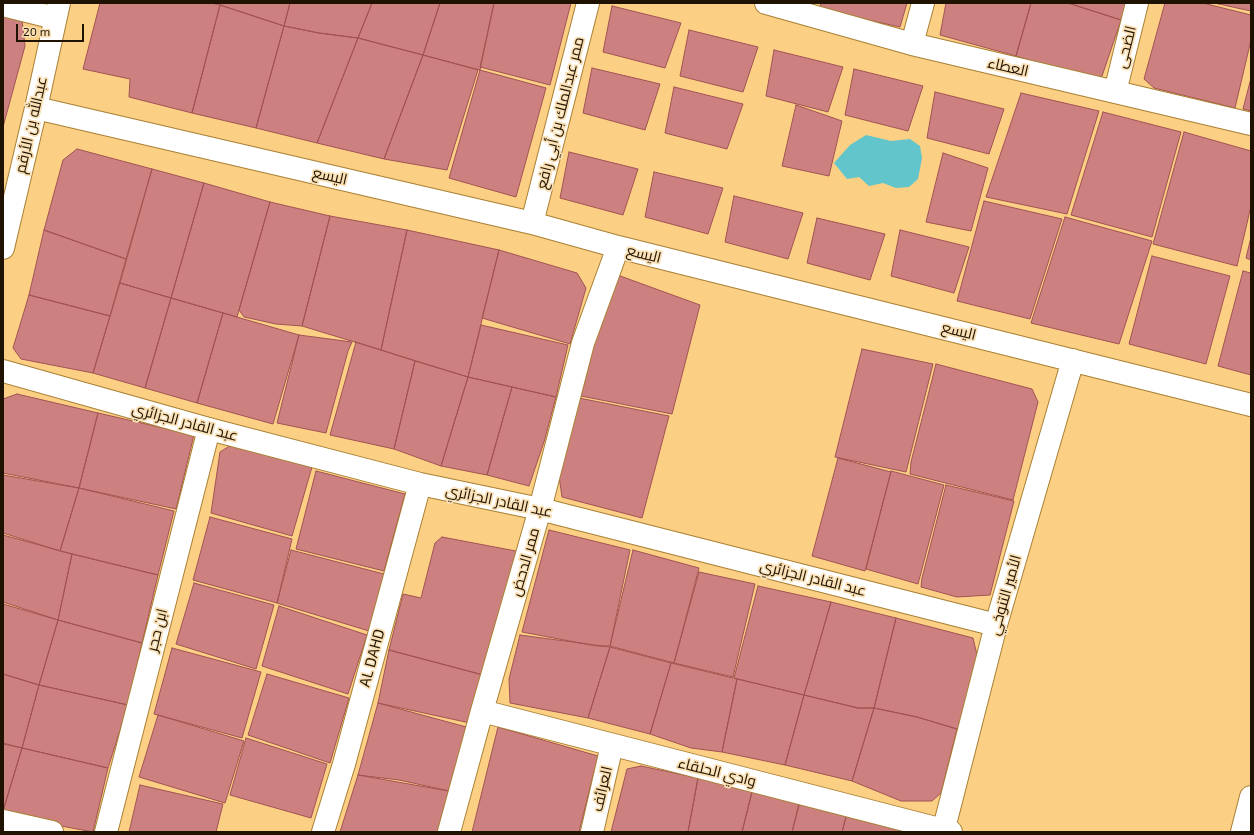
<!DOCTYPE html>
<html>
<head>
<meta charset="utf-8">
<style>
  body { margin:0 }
  #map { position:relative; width:1254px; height:835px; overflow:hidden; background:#fbcf84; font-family:"Exo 2",sans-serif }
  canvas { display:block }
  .frame { position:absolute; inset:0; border:4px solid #1f1200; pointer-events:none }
  .scale { position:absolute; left:16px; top:24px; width:68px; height:18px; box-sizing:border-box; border:2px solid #1f1200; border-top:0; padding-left:5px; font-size:12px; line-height:14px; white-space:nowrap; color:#1f1200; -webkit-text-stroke:3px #fae0b5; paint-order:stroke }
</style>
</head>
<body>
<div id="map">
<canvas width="1254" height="835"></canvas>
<div class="frame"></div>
<div class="scale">20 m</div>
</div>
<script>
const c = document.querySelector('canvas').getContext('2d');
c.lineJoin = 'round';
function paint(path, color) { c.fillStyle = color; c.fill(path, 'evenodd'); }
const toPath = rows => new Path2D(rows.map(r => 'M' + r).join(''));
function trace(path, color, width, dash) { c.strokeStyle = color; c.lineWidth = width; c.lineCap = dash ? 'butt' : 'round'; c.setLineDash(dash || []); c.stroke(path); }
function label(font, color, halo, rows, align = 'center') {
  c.font = font + ' "Exo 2",Cairo,sans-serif'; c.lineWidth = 3.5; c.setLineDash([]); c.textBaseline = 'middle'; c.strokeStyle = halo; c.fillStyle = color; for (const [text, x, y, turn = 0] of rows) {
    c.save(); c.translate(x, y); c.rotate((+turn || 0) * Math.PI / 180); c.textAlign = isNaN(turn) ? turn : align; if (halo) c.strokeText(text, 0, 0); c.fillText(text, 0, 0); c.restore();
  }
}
const water = toPath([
  [866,135,891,141,910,139,920,146,922,158,918,179,909,187,896,188,883,183,869,186,859,177,847,179,834,163,850,145]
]);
const building = toPath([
  [100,3,211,3,220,5,192,113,129,97,130,79,83,69,100,3],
  [220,3,290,3,284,26,220,5,220,3],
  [290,3,372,3,358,38,319,33,284,26,290,3],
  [372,3,440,3,423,55,358,38,372,3],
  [440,3,494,3,480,70,423,55,440,3],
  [494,3,571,3,550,85,480,67,494,3],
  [821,3,907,3,900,27,819,9,821,3],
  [946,3,1031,3,1016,56,940,35,946,3],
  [1031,3,1068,3,1121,20,1100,82,1016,56,1031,3],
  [1068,3,1126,3,1121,20,1068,3],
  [1165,3,1203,3,1251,15,1251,40,1235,108,1154,88,1144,79,1165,3],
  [1214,3,1251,3,1251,11,1214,3],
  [220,5,284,26,256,128,192,113,220,5],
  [612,6,681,23,665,68,603,52,612,6],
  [3,15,22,20,25,46,3,127,3,15],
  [284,26,319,33,358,38,317,143,256,128,284,26],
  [689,30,758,47,743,92,680,76,689,30],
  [358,38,423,55,384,159,317,143,358,38],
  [774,50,843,67,828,112,766,96,774,50],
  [423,55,478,70,447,170,384,159,423,55],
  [592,68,660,84,645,130,583,113,592,68],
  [854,69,923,86,908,131,845,115,854,69],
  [480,70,546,88,516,197,449,178,480,70],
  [1251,78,1251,111,1243,109,1251,78],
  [674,87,743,104,727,149,665,133,674,87],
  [935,92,1004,109,989,154,927,138,935,92],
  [1021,93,1099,111,1067,214,986,197,1021,93],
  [796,105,842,121,829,176,782,166,796,105],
  [1103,112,1181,132,1152,237,1071,215,1103,112],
  [1184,132,1251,151,1251,206,1237,266,1153,244,1184,132],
  [77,149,152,169,126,259,44,230,63,160,77,149],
  [569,152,638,169,623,215,560,198,569,152],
  [943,153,988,168,971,231,926,222,943,153],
  [152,169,204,183,171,298,120,283,152,169],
  [654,172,723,188,708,234,645,217,654,172],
  [204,183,270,202,237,317,171,298,204,183],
  [734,196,803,213,788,259,725,242,734,196],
  [984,201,1062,219,1030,319,957,301,984,201],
  [270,202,330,216,302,326,276,324,244,317,239,310,270,202],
  [330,216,407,230,381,350,302,326,330,216],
  [1065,217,1152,241,1119,344,1031,323,1065,217],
  [817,218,885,234,870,280,807,263,817,218],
  [44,230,126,259,110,316,29,295,44,230],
  [407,230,499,250,468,377,381,350,407,230],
  [900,230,969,247,954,293,891,276,900,230],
  [1251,237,1251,260,1246,258,1251,237],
  [499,250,577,273,586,288,570,344,482,318,499,250],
  [1152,256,1230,276,1206,364,1129,344,1152,256],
  [1243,271,1251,273,1251,375,1218,366,1243,271],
  [612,273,700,305,672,414,581,396,612,273],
  [120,283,171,298,145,388,93,373,120,283],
  [29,295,110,316,93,373,21,359,13,348,29,295],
  [171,298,223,313,197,403,145,388,171,298],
  [223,313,299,335,273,424,197,403,223,313],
  [481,325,568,345,556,397,468,377,481,325],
  [299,335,352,342,348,351,326,433,277,423,299,335],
  [356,342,415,361,394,449,330,435,356,342],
  [862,349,933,364,906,472,835,457,862,349],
  [415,361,468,377,441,466,394,449,415,361],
  [936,364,1032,389,1038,402,1013,500,910,474,911,462,936,364],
  [468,377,512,387,487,475,441,466,468,377],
  [512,387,556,397,544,442,529,486,487,475,512,387],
  [17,394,98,413,79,488,3,473,3,399,17,394],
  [579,398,669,416,642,518,562,497,559,476,579,398],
  [98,413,194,435,176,509,79,488,98,413],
  [231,445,312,467,292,536,211,513,220,452,231,445],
  [838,458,891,472,865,571,812,556,838,458],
  [316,471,405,494,384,571,296,549,316,471],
  [891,471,944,485,918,584,866,569,891,471],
  [3,475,79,488,60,551,3,533,3,475],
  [946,485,1014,501,990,595,957,597,921,587,922,578,946,485],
  [79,488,174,511,158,575,60,551,79,488],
  [210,517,292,539,277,603,193,580,210,517],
  [549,530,630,550,610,646,596,646,522,632,549,530],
  [3,535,72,554,58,620,3,602,3,535],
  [442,537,521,552,487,676,389,650,403,594,421,598,435,543,442,537],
  [291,550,384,574,369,631,277,603,291,550],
  [633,550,699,568,674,663,610,646,633,550],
  [72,554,158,575,142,643,58,620,72,554],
  [699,572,755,584,733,677,674,663,699,572],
  [194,583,274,605,256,669,176,644,194,583],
  [758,586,831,602,804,695,734,678,758,586],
  [831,602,896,618,874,708,858,708,804,695,831,602],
  [3,604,58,620,39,685,3,674,3,604],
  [279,606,367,635,348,694,262,666,279,606],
  [896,618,973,638,977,655,963,724,957,729,917,717,874,708,896,618],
  [58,620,142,643,128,705,39,685,58,620],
  [520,635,610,647,588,718,510,703,509,679,520,635],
  [610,647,671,663,650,734,588,718,610,647],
  [172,648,261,672,242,738,154,714,172,648],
  [389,650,487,676,470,723,378,703,389,650],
  [671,663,737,679,722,752,691,748,650,734,671,663],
  [3,674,39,685,22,748,3,743,3,674],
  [267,674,349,698,330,763,248,735,267,674],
  [737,679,804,695,785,765,722,752,737,679],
  [39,685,128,705,108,768,22,748,39,685],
  [804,695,858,708,874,708,852,781,785,765,804,695],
  [378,703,470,728,454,792,399,780,358,775,378,703],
  [874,708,917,717,957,729,941,793,932,801,901,801,852,781,874,708],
  [158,715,244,741,225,803,139,777,158,715],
  [498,727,598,756,579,832,472,832,498,727],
  [246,738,327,764,311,818,230,795,246,738],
  [3,744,22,748,3,811,3,744],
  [22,748,108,768,93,832,3,815,3,811,22,748],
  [641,766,698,778,688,832,611,832,627,769,641,766],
  [358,775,454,792,444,832,340,832,358,775],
  [698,778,752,792,742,832,688,832,698,778],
  [140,785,223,804,216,832,129,832,140,785],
  [752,792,799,803,792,832,742,832,752,792],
  [800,802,847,813,842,832,792,832,800,802],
  [847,813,920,832,842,832,847,813]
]);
const street = toPath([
  [766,3,912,44,1251,124],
  [3,5,55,18],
  [912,44,923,3],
  [1115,92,1137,3],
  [36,108,532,223,618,247,1251,405],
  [532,223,588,3],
  [3,248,36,108,59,3],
  [3,371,209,429,420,484,540,509,996,625],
  [482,711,951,832],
  [3,821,52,832],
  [106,832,209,429],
  [323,832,344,764,420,484],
  [449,832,482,711,540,509,583,343,618,247],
  [592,832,612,745],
  [943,832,996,625,1073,360]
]);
const secondary = toPath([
  [1242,832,1251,797]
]);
const streetNames = [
  ["الضحى",1126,47,-76],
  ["العطاء",1008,67,13],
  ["ممر عبدالملك بن أبي رافع",560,113,-76],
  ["عبدالله بن الأرقم",31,125,-77],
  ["اليسع",330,176,13],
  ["اليسع",644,254,14],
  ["اليسع",959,331,14],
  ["عبد القادر الجزائري",185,422,15],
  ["عبد القادر الجزائري",499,501,12],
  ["ممر الدحض",525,562,-74],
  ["عبد القادر الجزائري",813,578,14],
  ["الأمير التنوخي",1005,595,-74],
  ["ابن حجر",157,630,-76],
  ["AL DAHD",372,658,-75],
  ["وادي الحلقاء",717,772,14],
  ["العرائف",602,789,-77]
];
paint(water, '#61c5cb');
paint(building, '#cc8180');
trace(building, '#a25253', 1);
trace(street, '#a98034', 24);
trace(secondary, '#a98034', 24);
trace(street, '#fff', 22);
trace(secondary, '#fff', 22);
label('15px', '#1f1200', '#fae0b5', streetNames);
</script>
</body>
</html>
